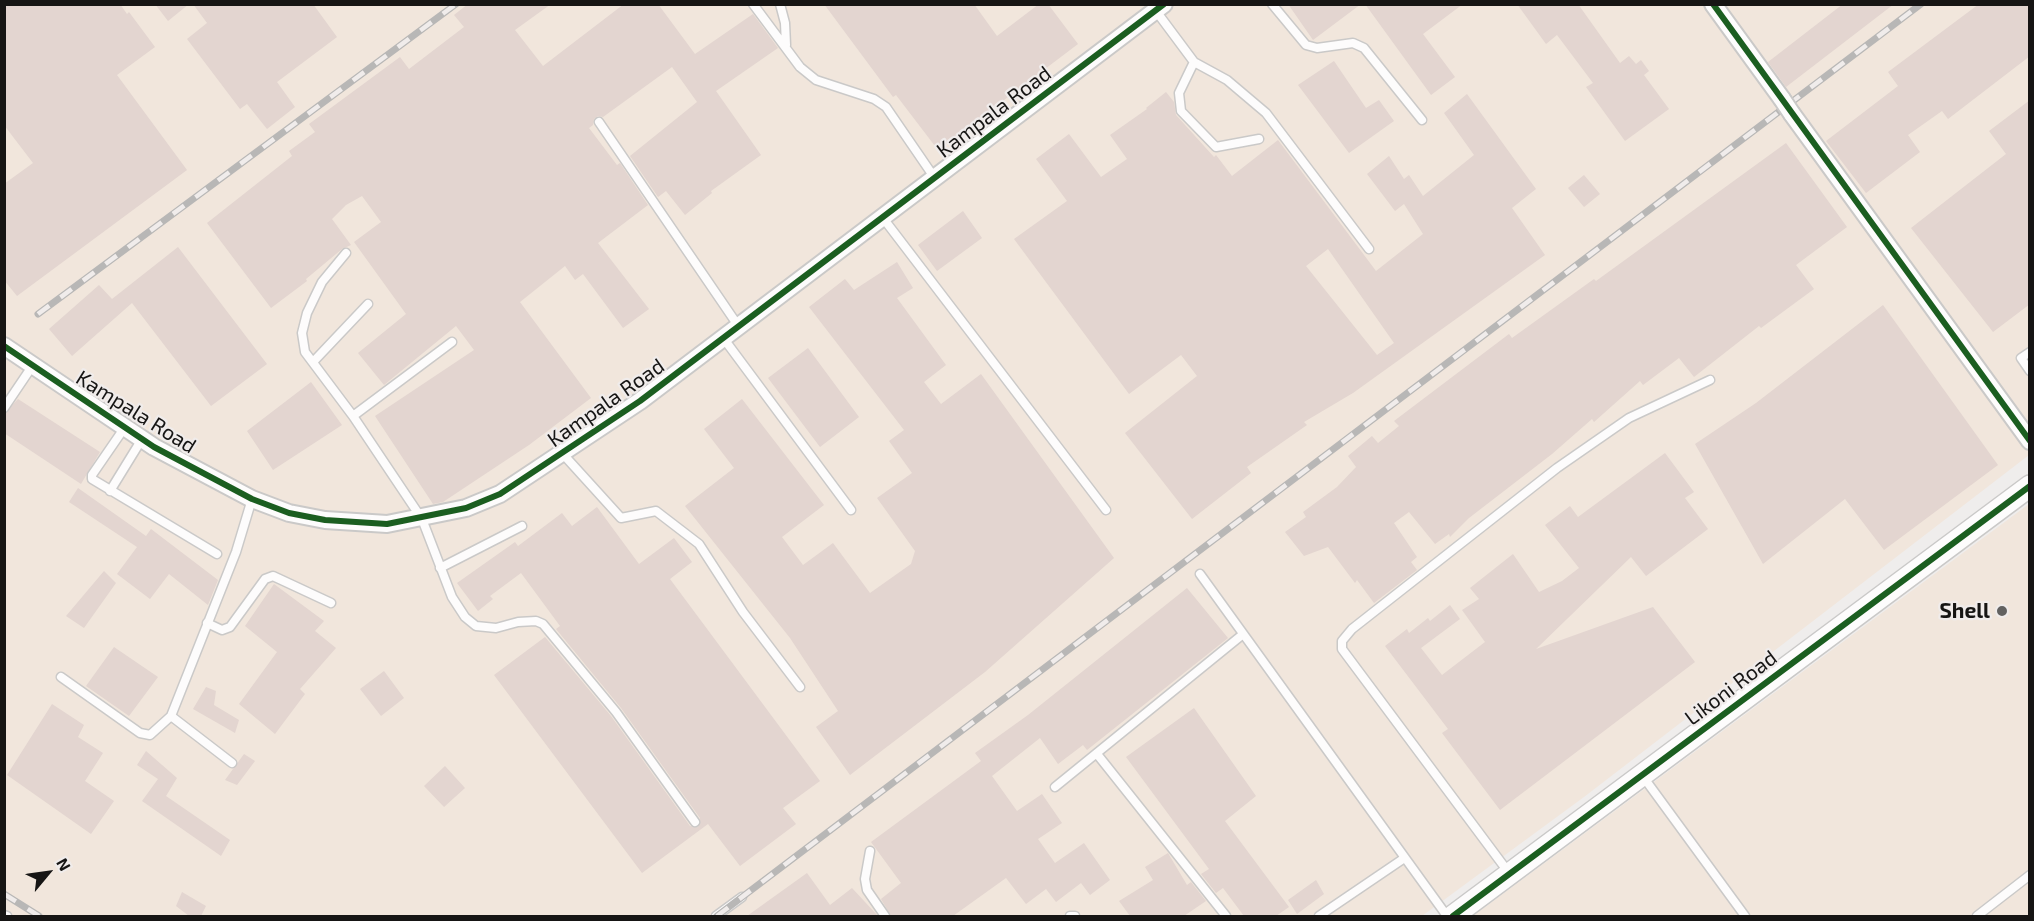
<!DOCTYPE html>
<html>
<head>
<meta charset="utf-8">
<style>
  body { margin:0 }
  #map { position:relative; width:2034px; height:921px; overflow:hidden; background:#efedec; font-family:"Exo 2",sans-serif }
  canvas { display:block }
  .frame { position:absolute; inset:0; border:6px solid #161514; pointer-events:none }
  .north { position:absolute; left:18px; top:843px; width:60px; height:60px; -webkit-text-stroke:4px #f0eceb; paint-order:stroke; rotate:61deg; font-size:16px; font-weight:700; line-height:24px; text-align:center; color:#161514 }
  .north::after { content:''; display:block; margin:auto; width:21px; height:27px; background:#161514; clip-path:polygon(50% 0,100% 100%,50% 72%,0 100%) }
</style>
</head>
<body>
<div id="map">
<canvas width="2034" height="921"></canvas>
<div class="frame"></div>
<div class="north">N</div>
</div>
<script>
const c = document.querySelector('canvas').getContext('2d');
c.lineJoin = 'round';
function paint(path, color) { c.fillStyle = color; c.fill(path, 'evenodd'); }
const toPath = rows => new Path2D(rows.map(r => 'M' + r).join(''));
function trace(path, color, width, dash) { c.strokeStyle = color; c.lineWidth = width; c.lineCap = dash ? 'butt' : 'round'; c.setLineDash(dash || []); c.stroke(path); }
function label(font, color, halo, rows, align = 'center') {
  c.font = font + ' "Exo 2",sans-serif'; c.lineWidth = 4.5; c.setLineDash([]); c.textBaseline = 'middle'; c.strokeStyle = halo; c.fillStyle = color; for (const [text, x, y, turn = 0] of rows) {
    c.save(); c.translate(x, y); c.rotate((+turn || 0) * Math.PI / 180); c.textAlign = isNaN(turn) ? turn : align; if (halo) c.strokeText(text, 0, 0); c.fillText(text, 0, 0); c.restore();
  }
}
const industrial = toPath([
  [5,5,2029,5,2029,455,1584,797,1422,916,5,916],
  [2029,504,2029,916,1473,916]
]);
const building = toPath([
  [4,4,120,4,127,14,129,12,155,47,117,75,187,170,17,296,4,280,4,184,33,163,4,125],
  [155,4,189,4,168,21],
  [193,4,313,4,337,37,277,82,295,107,267,129,247,104,240,109,187,39,207,23],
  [468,4,551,4,515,30,543,66,624,4,658,4,695,54,753,14,778,48,716,91,761,155,711,191,712,193,685,215,666,191,658,197,630,156,697,102,672,67,603,117,598,116,594,119,593,125,589,128,617,165,620,163,648,205,598,243,649,309,623,328,583,274,575,280,565,266,520,302,591,398,529,445,443,502,433,504,375,416,474,350,456,326,384,385,358,353,406,314,354,242,381,222,362,196,346,205,332,219,351,245,342,249,306,279,307,281,271,308,207,223,292,156,289,151,315,132,309,124,400,57,409,69,464,27,454,15],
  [824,4,974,4,997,36,1039,4,1048,4,1078,44,938,150,896,95,893,97],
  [1288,4,1361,4,1313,40],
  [1365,4,1463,4,1423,34,1455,77,1431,95],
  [1517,4,1578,4,1620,63,1629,56,1636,64,1641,60,1649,71,1644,75,1669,109,1625,141,1586,87,1593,83,1557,35,1546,44],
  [1843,4,1894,4,1786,87,1768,62],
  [1979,4,2030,4,2030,56,1948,119,1942,111,1908,135,1920,152,1866,193,1826,141,1898,86,1888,72],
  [1334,61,1366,108,1379,100,1394,121,1349,153,1298,85],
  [1166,92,1174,102,1176,115,1214,157,1216,155,1232,176,1278,140,1376,271,1423,234,1404,204,1395,211,1367,174,1389,156,1404,179,1409,175,1423,196,1474,155,1444,113,1467,94,1536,189,1512,208,1545,255,1353,393,1304,422,1307,425,1247,467,1251,473,1192,519,1125,433,1197,376,1181,355,1129,394,1014,239,1067,201,1036,159,1069,134,1101,177,1127,159,1110,135,1147,109,1146,108],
  [1328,249,1394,343,1377,355,1306,266],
  [2030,100,2030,304,1993,332,1911,228,2006,154,1989,131],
  [1786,143,1847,227,1796,265,1814,289,1761,328,1759,326,1694,377,1679,358,1643,385,1640,381,1594,422,1592,419,1552,454,1469,518,1450,537,1449,534,1435,544,1409,512,1394,523,1417,557,1411,562,1417,570,1374,603,1357,580,1355,583,1328,547,1304,556,1285,532,1306,517,1303,512,1337,487,1356,467,1348,456,1372,436,1378,443,1399,426,1394,421,1509,334,1512,338,1594,279,1596,281],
  [1584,175,1600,194,1584,207,1568,188],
  [963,211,982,238,937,271,918,245],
  [178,247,267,364,211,406,132,303,72,356,49,329,99,285,112,299],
  [897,262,913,288,897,298,946,365,924,382,941,404,981,374,1114,558,985,672,850,775,816,727,838,711,790,638,685,506,734,468,704,429,742,399,824,505,782,537,803,565,833,543,870,593,911,564,915,551,877,498,912,473,889,441,904,430,809,307,845,279,854,290],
  [1883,305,1998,465,1884,550,1845,499,1763,564,1695,444,1756,403],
  [808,348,859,417,820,447,768,378],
  [311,382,342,425,273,470,247,431],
  [18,399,100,452,81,484,4,433,4,414],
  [1665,453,1694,492,1685,498,1708,529,1646,576,1631,557,1536,649,1653,607,1695,662,1500,810,1442,733,1448,729,1385,646,1407,629,1409,633,1428,618,1430,621,1450,605,1460,619,1421,648,1442,675,1485,642,1462,610,1479,599,1470,588,1513,554,1539,592,1562,581,1579,568,1545,525,1570,506,1578,517],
  [78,488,146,536,151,529,218,580,208,605,169,574,150,599,117,574,137,547,69,502],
  [597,507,639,564,674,538,692,562,670,579,820,781,783,808,796,824,740,866,708,824,642,873,494,675,545,637,611,716,690,826,698,827,700,818,621,708,556,629,560,626,521,573,490,596,493,599,478,611,457,583,515,542,518,546,562,513,572,526],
  [104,571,116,583,84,628,66,616],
  [274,584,324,621,315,631,336,648,300,689,305,694,275,734,239,704,277,652,245,626],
  [1187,588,1228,638,1087,750,1083,745,1058,764,1040,738,992,776,1017,811,1042,794,1062,823,1038,839,1055,863,1084,843,1110,880,1090,895,1081,883,1056,902,1046,889,1026,904,1006,878,953,916,891,916,881,899,901,883,871,842,981,761,975,753,1028,715],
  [114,647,158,677,129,716,86,686],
  [384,671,404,698,381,716,360,689],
  [206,687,216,691,214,705,239,720,235,733,193,709],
  [52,704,84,725,78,737,103,753,85,781,114,801,91,834,7,775],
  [1194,708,1256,796,1225,821,1289,907,1276,916,1244,916,1223,888,1216,893,1201,874,1209,869,1126,757],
  [146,751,177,778,166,796,230,840,221,856,142,801,158,779,137,765],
  [244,754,255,761,237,785,225,780],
  [445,766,465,788,444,807,424,786],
  [1168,853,1187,885,1191,882,1206,901,1184,916,1130,916,1119,901,1153,880,1145,867],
  [807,873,830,905,852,888,878,916,747,916],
  [1316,880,1324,894,1297,914,1288,900],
  [182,892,206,906,201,916,189,916,176,906]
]);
const service = toPath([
  [753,4,800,67,816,80,874,99,886,107,934,177],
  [780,4,785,23,786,45],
  [1272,4,1306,45,1317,48,1353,43,1364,48,1422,120],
  [1156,11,1194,62,1227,80,1266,113,1369,249],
  [1194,62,1179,93,1181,111,1216,147,1259,139],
  [599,122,739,327],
  [883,218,1106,510],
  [346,253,322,282,307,313,302,333,305,352,353,416,422,519,452,597,465,617,476,626,496,628,518,622,536,621,543,624,616,712,695,822],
  [724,339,851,510],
  [2030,352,2021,358,2030,371],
  [313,362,368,304],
  [4,408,33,365],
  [353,416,452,342],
  [125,427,92,475,92,479,217,554],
  [562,453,621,518,656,511,699,544,743,612,800,687],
  [110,491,142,439],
  [440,568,522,526],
  [1200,574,1447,916],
  [207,623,222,630,230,627,265,579,273,576,331,603],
  [61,677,140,733,150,735,171,716,236,552,252,499],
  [171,716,232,763],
  [1097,754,1226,916],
  [1647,782,1745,916],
  [1055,787,1242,635],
  [870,851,865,879,867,890,885,916],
  [1509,873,1342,649,1342,641,1352,629,1557,468,1629,418,1710,380],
  [4,915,7,916],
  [716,916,742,897],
  [1070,916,1075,916],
  [1319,916,1403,859],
  [1977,916,2030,875]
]);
const minor = toPath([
  [1713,4,1782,99],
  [1792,114,2030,441],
  [4,346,154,447,252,499,289,513,325,520,387,524,466,508,500,494,640,401,1164,4]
]);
const tertiary = toPath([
  [1453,916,2030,486]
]);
const rail = toPath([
  [38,314,456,4],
  [4,894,39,916],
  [717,916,1921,4]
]);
const minorBridge = toPath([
  [1782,99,1792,114]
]);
const cycleway = toPath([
  [1713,4,2030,441],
  [4,346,154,447,252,499,289,513,325,520,387,524,466,508,500,494,640,401,1164,4],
  [1453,916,2030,486]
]);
const markers = [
  [2002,611,6,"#626160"]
];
const streetNames = [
  ["Kampala Road",994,112,-37],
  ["Kampala Road",606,403,-35],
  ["Kampala Road",136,412,32],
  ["Likoni Road",1731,688,-37]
];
const poiNames = [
  ["Shell",1990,611]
];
paint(industrial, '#f1e6dc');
paint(building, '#e3d5d0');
trace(service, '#cac9c8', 11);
trace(minor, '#cac9c8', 20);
trace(tertiary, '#cac9c8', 24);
trace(service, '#fdfcfc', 8);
trace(minor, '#fdfcfc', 16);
trace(tertiary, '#fdfcfc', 21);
trace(rail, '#b8b7b6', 7);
trace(rail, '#f0eceb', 4.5, [14]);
trace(minorBridge, '#cac9c8', 20, []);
trace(minorBridge, '#fdfcfc', 16);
trace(cycleway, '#1b5e20', 6);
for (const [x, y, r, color] of markers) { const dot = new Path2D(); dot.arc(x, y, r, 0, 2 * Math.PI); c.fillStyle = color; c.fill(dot); trace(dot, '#f0eceb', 2); }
label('21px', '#161514', '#f0eceb', streetNames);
label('bold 21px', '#161514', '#f0eceb', poiNames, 'right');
</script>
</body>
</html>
